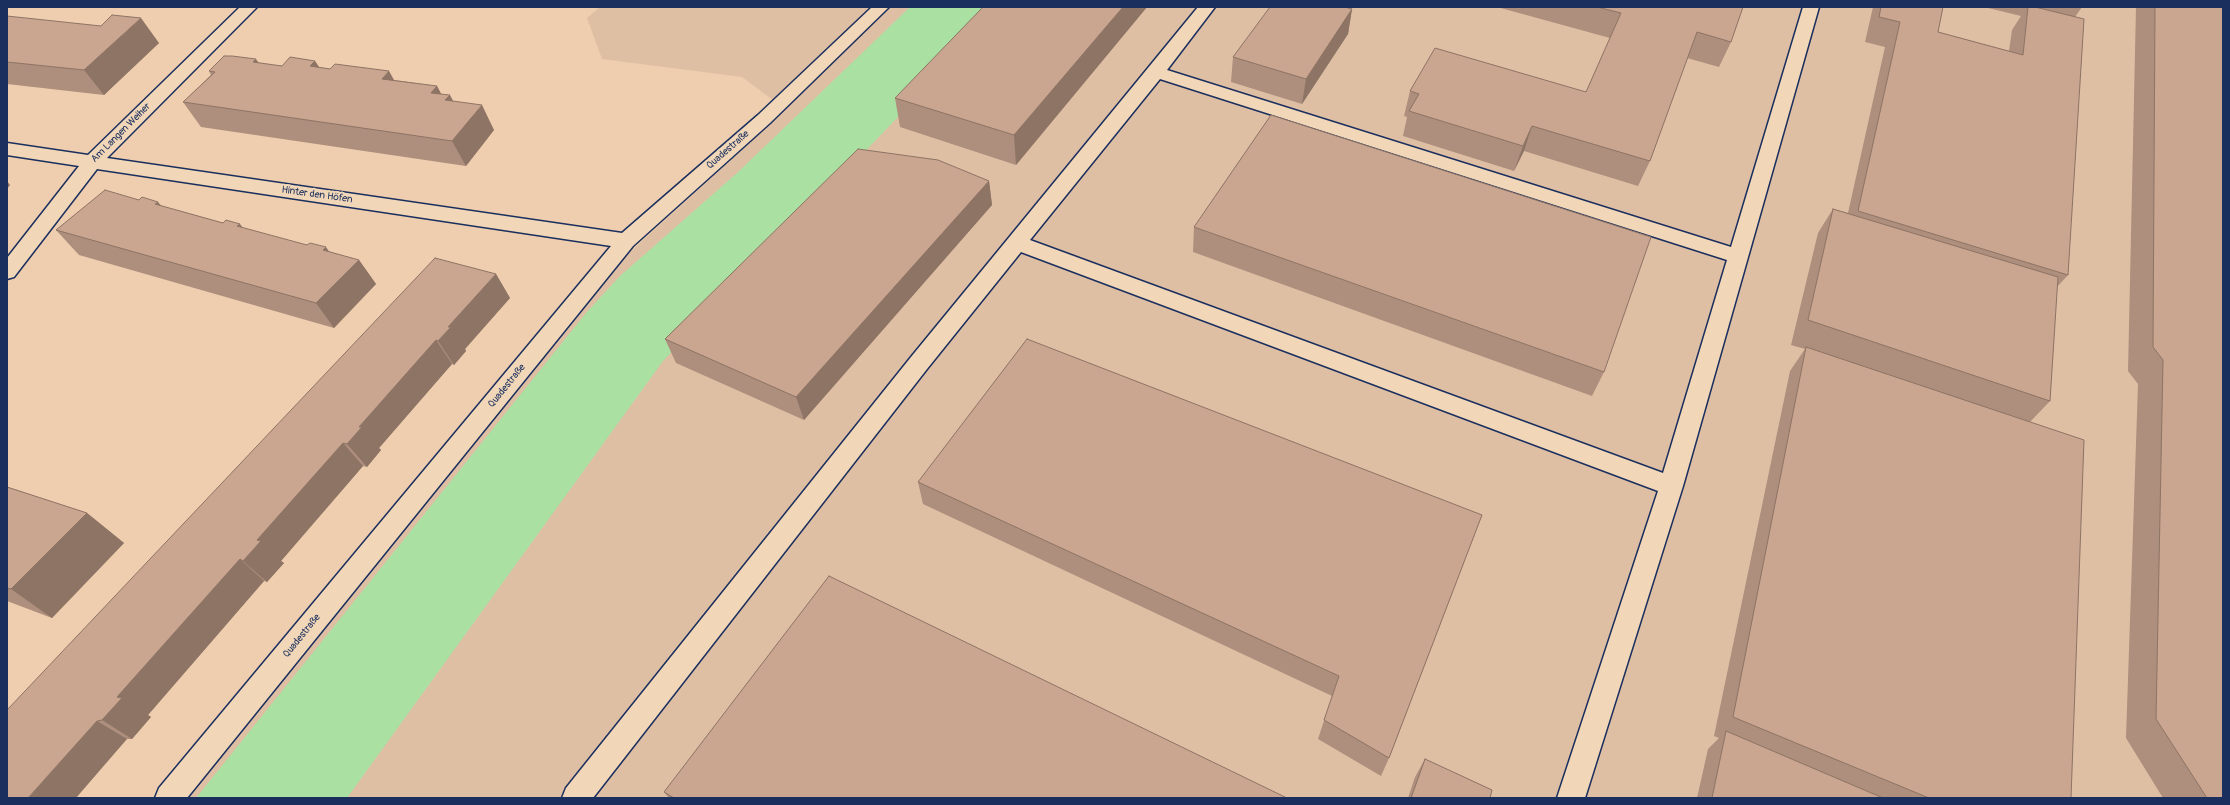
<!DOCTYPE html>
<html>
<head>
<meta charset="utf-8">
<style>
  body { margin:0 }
  #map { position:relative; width:2230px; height:805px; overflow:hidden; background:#eeceae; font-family:Pangolin,sans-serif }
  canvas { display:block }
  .frame { position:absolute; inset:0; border:8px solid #1b2f5e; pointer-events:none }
</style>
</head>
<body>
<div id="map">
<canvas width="2230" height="805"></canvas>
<div class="frame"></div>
</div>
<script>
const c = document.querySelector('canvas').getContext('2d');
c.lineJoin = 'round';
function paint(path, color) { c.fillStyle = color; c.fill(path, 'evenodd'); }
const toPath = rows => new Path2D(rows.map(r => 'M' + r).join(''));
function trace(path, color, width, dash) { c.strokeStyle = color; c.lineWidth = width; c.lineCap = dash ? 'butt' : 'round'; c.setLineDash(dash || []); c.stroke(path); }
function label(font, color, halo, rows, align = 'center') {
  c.font = font + ' Pangolin,sans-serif'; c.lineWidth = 4; c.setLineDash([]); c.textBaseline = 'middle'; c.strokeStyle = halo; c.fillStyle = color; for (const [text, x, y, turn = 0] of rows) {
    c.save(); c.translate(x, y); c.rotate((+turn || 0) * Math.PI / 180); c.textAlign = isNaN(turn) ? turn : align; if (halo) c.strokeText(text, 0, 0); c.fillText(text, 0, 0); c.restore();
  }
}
const built = toPath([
  [600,7,2223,7,2223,798,183,798,619,262,786,110,742,77,602,59,587,18]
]);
const green = toPath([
  [910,7,1004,7,663,361,347,798,196,798,586,313,620,276,737,173]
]);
const lane = toPath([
  [1198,7,1215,7,1167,70,1731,247,1803,7,1819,7,1683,486,1585,798,1557,798,1658,491,1021,252,927,369,593,798,562,798,566,788,911,357,1198,7],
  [1160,79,1727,260,1663,473,1030,240,1160,79]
]);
const street = toPath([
  [240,7,257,7,107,158,622,233,758,115,872,7,889,7,770,123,633,246,187,798,155,798,159,788,611,246,97,169,14,277,7,279,7,258,79,166,7,155,7,143,88,155,240,7]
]);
const wall = toPath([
  [1147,7,1016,165,900,127,895,98],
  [1497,7,1743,7,1731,42,1719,67,1687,58,1650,161,1638,186,1524,151,1514,171,1403,136,1407,117,1404,116,1410,91,1586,92,1610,38],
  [1873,7,1943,7,1938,32,2009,51,2012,30,2021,16,1984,7,2082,7,2075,17,2068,275,2057,287,2050,401,2030,422,2071,798,1697,798,1708,749,1719,738,1714,736,1790,371,1805,349,1791,345,1818,233,1833,209,1848,213,1885,47,1865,42],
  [2136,7,2223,7,2223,798,2163,798,2126,738,2138,384,2128,371],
  [1352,9,1348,34,1302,104,1231,82,1233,57],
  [7,16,159,43,104,95,7,84],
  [315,61,319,67,394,80,437,86,441,94,494,130,466,166,201,127,183,102,211,75,209,71,258,63,282,66],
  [989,181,992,205,804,420,676,363,665,339],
  [161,206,359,260,376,284,334,328,79,255,56,230],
  [1194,227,1604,372,1592,396,1193,252],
  [496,274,510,298,465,349,466,351,454,365,452,364,379,448,381,450,367,467,363,466,281,561,284,563,267,582,264,581,148,715,151,717,132,739,127,739,7,798],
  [918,482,1482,515,1389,758,1381,776,1318,739,1332,696,923,504],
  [7,487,87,513,124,543,52,618,7,601],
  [1425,759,1490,798,1408,798,1415,777],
  [664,792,1287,798,669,798]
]);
const shadedWall = toPath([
  [1123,7,1147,7,1016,165,1014,135],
  [1352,9,1348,34,1302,104,1306,79],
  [141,18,159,43,104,95,84,70],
  [256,59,273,84,253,62],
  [315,61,331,86,310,66],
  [389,71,403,96,382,79],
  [437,86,450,111,431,93],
  [450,95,463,120,445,100],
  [482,105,494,130,466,166,452,141],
  [1532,126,1524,151,1514,171,1523,146],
  [7,181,10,185,7,189],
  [989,181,992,205,804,420,796,397],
  [158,202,178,226,155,204],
  [240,224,259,249,237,226],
  [326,247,343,272,323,250],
  [359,260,376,284,334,328,316,303],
  [496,274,510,298,465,349,466,351,454,365,438,341,448,327],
  [436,340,452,364,379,448,381,450,367,467,347,444,359,427],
  [343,443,363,466,281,561,284,563,267,582,243,561,257,540],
  [87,513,124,543,52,618,11,589],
  [240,559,264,581,148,715,151,717,132,739,102,720,117,697],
  [97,721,127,739,76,798,28,798]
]);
const building = toPath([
  [983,7,1123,7,1014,135,895,98,983,7],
  [1270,7,1345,7,1352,9,1306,79,1233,57,1270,7],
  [1597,7,1743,7,1731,42,1697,32,1650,161,1532,126,1523,146,1409,111,1419,94,1410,91,1435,48,1586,92,1621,13,1597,7],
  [1881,7,1943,7,1938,32,2023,55,2028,7,2035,7,2084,19,2068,275,1858,211,1900,22,1879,17,1881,7],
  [2155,7,2223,7,2223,798,2207,798,2156,719,2163,360,2153,347,2155,7],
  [112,15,141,18,84,70,7,62,7,16,101,26,112,15],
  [224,56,232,56,256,59,253,62,282,66,290,57,315,61,310,66,330,69,335,64,389,71,382,79,437,86,431,93,450,95,445,100,482,105,452,141,183,102,215,72,209,71,224,56],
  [1271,115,1651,237,1604,372,1194,227,1271,115],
  [858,149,938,160,989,181,796,397,665,339,858,149],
  [105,190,139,200,142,197,158,202,155,204,223,223,226,220,240,224,237,226,307,245,310,243,326,247,323,250,359,260,316,303,56,230,105,190],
  [1833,209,2058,277,2050,401,1808,320,1833,209],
  [435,258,496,274,448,327,451,327,438,341,436,340,359,427,362,427,347,444,343,443,257,540,261,541,243,561,240,559,117,697,122,698,102,720,97,721,28,798,7,798,7,710,435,258],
  [1027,339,1482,515,1389,758,1324,720,1339,676,918,482,1027,339],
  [1806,347,2084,440,2071,798,1929,798,1733,717,1806,347],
  [7,487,87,513,11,589,7,588,7,487],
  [829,576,1287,798,674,798,664,792,829,576],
  [1726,731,1883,798,1712,798,1726,731],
  [1425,759,1492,790,1490,798,1411,798,1425,759]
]);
const streetNames = [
  ["Am Langen Weiher",121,133,-45],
  ["Quadestraße",728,150,-41],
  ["Hinter den Höfen",317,195,8],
  ["Quadestraße",507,386,-51],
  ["Quadestraße",302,636,-51]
];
paint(built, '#dfbfa4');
paint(green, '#abe0a3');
trace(lane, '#1b2f5e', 3);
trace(street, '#1b2f5e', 3);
paint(lane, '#f1d7b8');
paint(street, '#f1d7b8');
paint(wall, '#ae8e7c');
paint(shadedWall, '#8d7465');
paint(building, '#caa590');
trace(building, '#8d7465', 1);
label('10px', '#1b2f5e', '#f1d7b8', streetNames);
</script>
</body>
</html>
